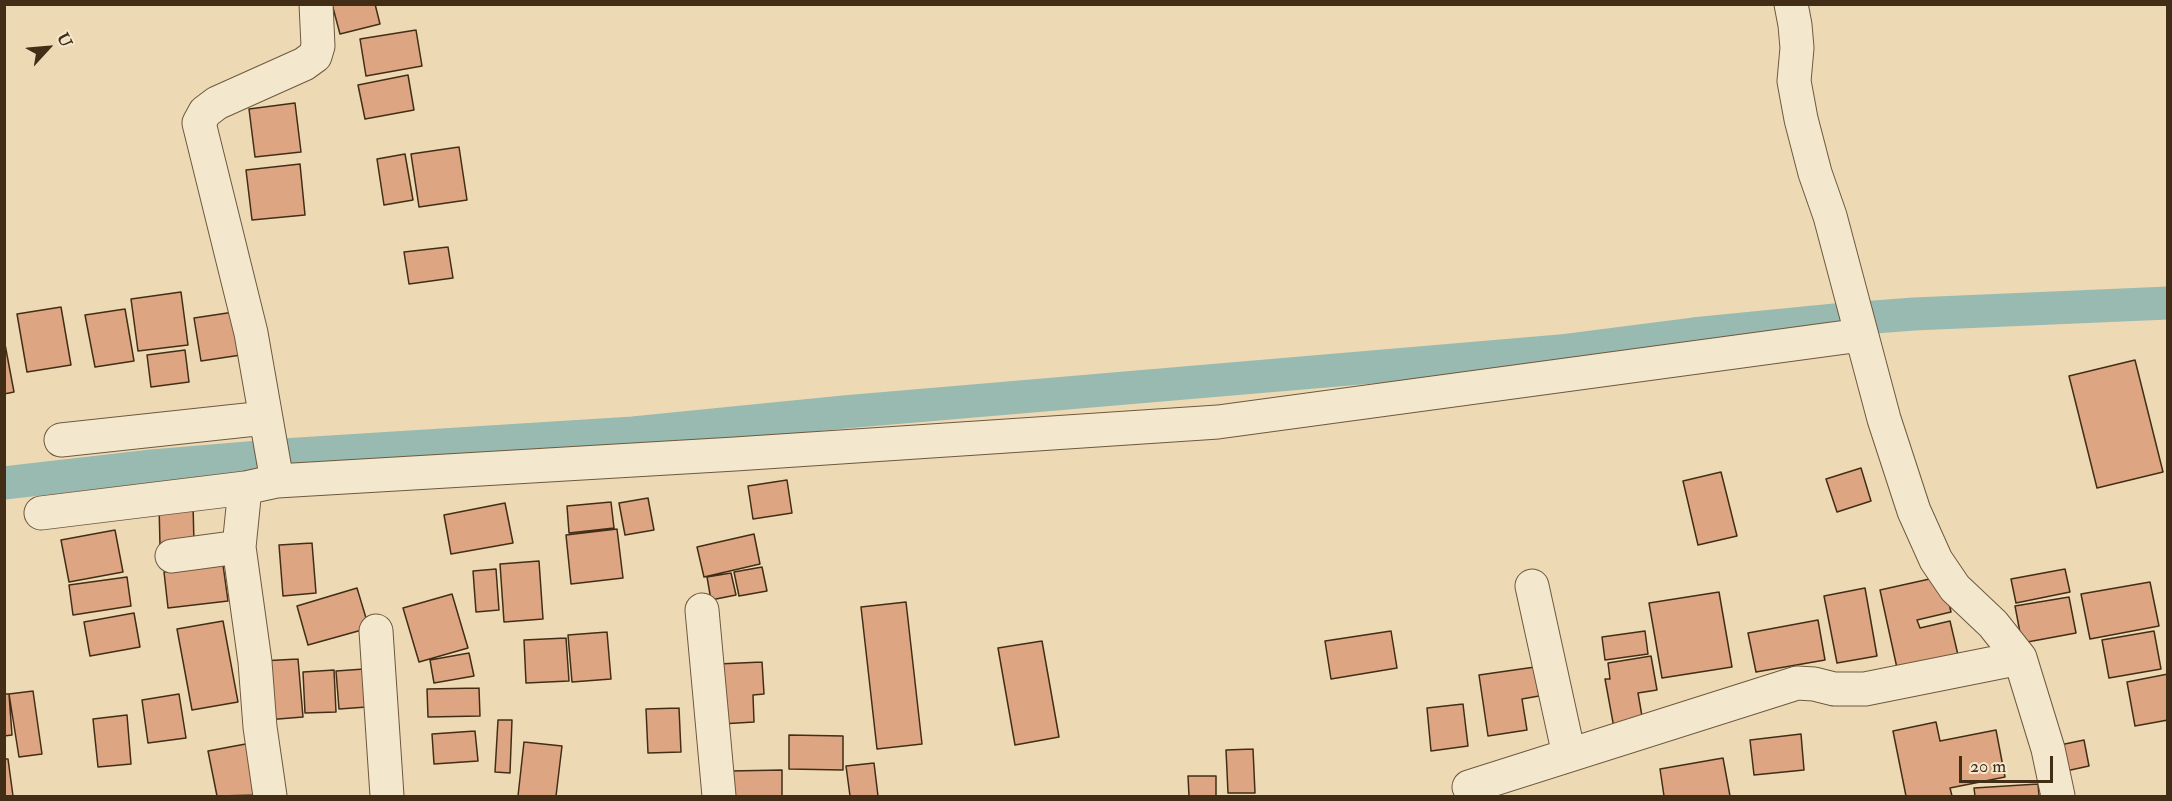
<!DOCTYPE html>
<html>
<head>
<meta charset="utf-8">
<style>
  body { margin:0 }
  #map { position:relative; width:2172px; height:801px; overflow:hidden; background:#eddab4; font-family:"IM FELL Double Pica",serif }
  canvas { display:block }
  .frame { position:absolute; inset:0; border:6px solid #422e16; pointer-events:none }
  .north { position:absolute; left:18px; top:18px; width:60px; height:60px; -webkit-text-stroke:4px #f3e7ce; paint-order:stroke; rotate:64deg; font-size:16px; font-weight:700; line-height:24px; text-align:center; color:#422e16 }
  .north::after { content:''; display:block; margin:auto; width:21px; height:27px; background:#422e16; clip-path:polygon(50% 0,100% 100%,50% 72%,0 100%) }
  .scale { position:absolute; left:1959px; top:756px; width:94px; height:27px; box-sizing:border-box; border:3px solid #422e16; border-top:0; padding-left:8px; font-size:18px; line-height:21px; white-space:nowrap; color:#422e16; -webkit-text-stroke:4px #f3e7ce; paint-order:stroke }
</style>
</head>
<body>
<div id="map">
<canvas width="2172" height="801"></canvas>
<div class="frame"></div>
<div class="north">U</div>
<div class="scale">20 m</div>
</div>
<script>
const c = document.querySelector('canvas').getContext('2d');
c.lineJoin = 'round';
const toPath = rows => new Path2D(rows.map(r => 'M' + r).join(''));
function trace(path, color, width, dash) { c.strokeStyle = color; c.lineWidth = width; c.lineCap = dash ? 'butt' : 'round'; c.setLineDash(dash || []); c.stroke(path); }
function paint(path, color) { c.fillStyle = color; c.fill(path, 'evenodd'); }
const canal = toPath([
  [4,483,152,466,283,455,633,433,844,412,1560,351,1693,334,1835,320,1914,314,2168,303]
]);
const building = toPath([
  [332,4,375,4,380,24,340,34,332,4],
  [416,30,422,66,366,76,360,39,416,30],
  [408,75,414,110,365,119,358,85,408,75],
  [295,103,301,152,255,157,249,109,295,103],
  [459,147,467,200,419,207,411,154,459,147],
  [405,154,413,200,384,205,377,159,405,154],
  [300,164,305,215,252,220,246,170,300,164],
  [448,247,453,278,409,284,404,252,448,247],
  [181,292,188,345,138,351,131,299,181,292],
  [61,307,71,365,27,372,17,314,61,307],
  [125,309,134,361,95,367,85,315,125,309],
  [234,312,241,355,201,361,194,318,234,312],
  [4,339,14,392,4,394,4,339],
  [185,350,189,382,151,387,147,355,185,350],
  [2135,360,2163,472,2097,488,2069,376,2135,360],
  [1861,468,1871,501,1837,512,1826,479,1861,468],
  [1721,472,1737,536,1698,545,1683,481,1721,472],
  [787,480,792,513,753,519,748,486,787,480],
  [648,498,654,530,625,535,619,503,648,498],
  [611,502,614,528,569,533,567,506,611,502],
  [193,503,194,545,160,546,159,504,193,503],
  [505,503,513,543,451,554,444,515,505,503],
  [617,529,623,578,571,584,566,535,617,529],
  [115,530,123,572,69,582,61,540,115,530],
  [754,534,760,564,704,577,697,547,754,534],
  [312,543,316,593,283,596,279,545,312,543],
  [539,561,543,619,504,622,500,564,539,561],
  [223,565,228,601,168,608,164,572,223,565],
  [762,567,767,591,739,596,734,572,762,567],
  [496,569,499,610,476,612,473,571,496,569],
  [2065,569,2070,592,2016,603,2011,579,2065,569],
  [731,573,736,595,711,600,707,577,731,573],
  [1943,576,1951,612,1917,620,1920,628,1950,621,1958,655,1897,668,1880,590,1943,576],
  [127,577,131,606,73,615,69,585,127,577],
  [2150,582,2159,626,2090,639,2081,594,2150,582],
  [357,588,369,628,308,645,297,606,357,588],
  [1865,588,1877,656,1837,663,1824,596,1865,588],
  [1719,592,1732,667,1662,678,1649,603,1719,592],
  [452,594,468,648,419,662,403,608,452,594],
  [2069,597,2076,633,2022,643,2015,606,2069,597],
  [906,602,922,744,877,749,861,607,906,602],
  [134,613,140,647,90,656,84,622,134,613],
  [1818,620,1825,660,1756,672,1748,633,1818,620],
  [223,621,238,702,192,710,177,629,223,621],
  [1391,631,1397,668,1331,679,1325,641,1391,631],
  [1645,631,1648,654,1605,660,1602,637,1645,631],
  [2154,631,2161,669,2109,678,2102,640,2154,631],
  [607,632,611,679,572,682,568,635,607,632],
  [566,638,569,681,526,683,524,640,566,638],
  [1042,641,1059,737,1015,745,998,648,1042,641],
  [469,653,474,676,434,683,430,660,469,653],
  [1651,656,1657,690,1638,693,1643,722,1614,728,1605,679,1610,679,1608,663,1651,656],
  [298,659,303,717,266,720,261,661,298,659],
  [762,662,764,694,753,695,754,722,721,724,718,664,762,662],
  [1535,667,1539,696,1522,699,1527,730,1488,736,1479,675,1535,667],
  [364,669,367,707,339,709,336,671,364,669],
  [334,670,336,712,305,713,303,672,334,670],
  [2168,674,2168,720,2135,726,2127,682,2168,674],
  [479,688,480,716,428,717,427,689,479,688],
  [33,691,42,754,19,757,9,694,33,691],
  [4,694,9,694,12,735,4,736,4,694],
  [179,694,186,738,148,743,142,700,179,694],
  [1463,704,1468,746,1431,751,1427,708,1463,704],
  [679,708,681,752,648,753,646,709,679,708],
  [127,715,131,764,98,767,93,719,127,715],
  [498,720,512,720,510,773,495,772,498,720],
  [1936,722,1940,741,1996,730,2005,777,1950,788,1952,796,1906,796,1893,731,1936,722],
  [475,731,478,761,434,764,432,734,475,731],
  [1801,734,1804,770,1754,775,1750,740,1801,734],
  [789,735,843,736,843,770,789,769,789,735],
  [2084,740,2089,766,2066,771,2060,745,2084,740],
  [524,742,562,746,556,796,518,796,524,742],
  [251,743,260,795,217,796,208,751,251,743],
  [1253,749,1255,793,1228,793,1226,750,1253,749],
  [1723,758,1730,796,1664,796,1660,769,1723,758],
  [4,759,8,759,13,796,4,796,4,759],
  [874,763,878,796,850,796,846,766,874,763],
  [782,770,782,796,730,796,730,771,782,770],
  [1188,776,1216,776,1216,796,1189,796,1188,776],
  [2038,784,2039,796,1975,796,1974,788,2038,784]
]);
const street = toPath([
  [1791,4,1795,25,1797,48,1794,81,1801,119,1815,173,1830,216,1884,419,1914,511,1936,560,1955,588,1993,624,2020,658,2048,749,2058,796],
  [61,440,265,418],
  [277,481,251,333,199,123,205,112,217,103,304,64,315,56,318,46,316,4],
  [41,513,245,488,277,481,735,454,1218,422,1861,335],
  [239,547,255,662,260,727,270,796],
  [172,556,239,547,245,488],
  [1532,586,1569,755],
  [702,610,719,796],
  [376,631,387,796],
  [1469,787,1797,683,1814,684,1834,689,1865,689,2020,658]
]);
trace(canal, '#99bab0', 33);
paint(building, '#dea582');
trace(building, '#422e16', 1.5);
trace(street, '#6d593e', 35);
trace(street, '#f3e7ce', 33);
</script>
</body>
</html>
